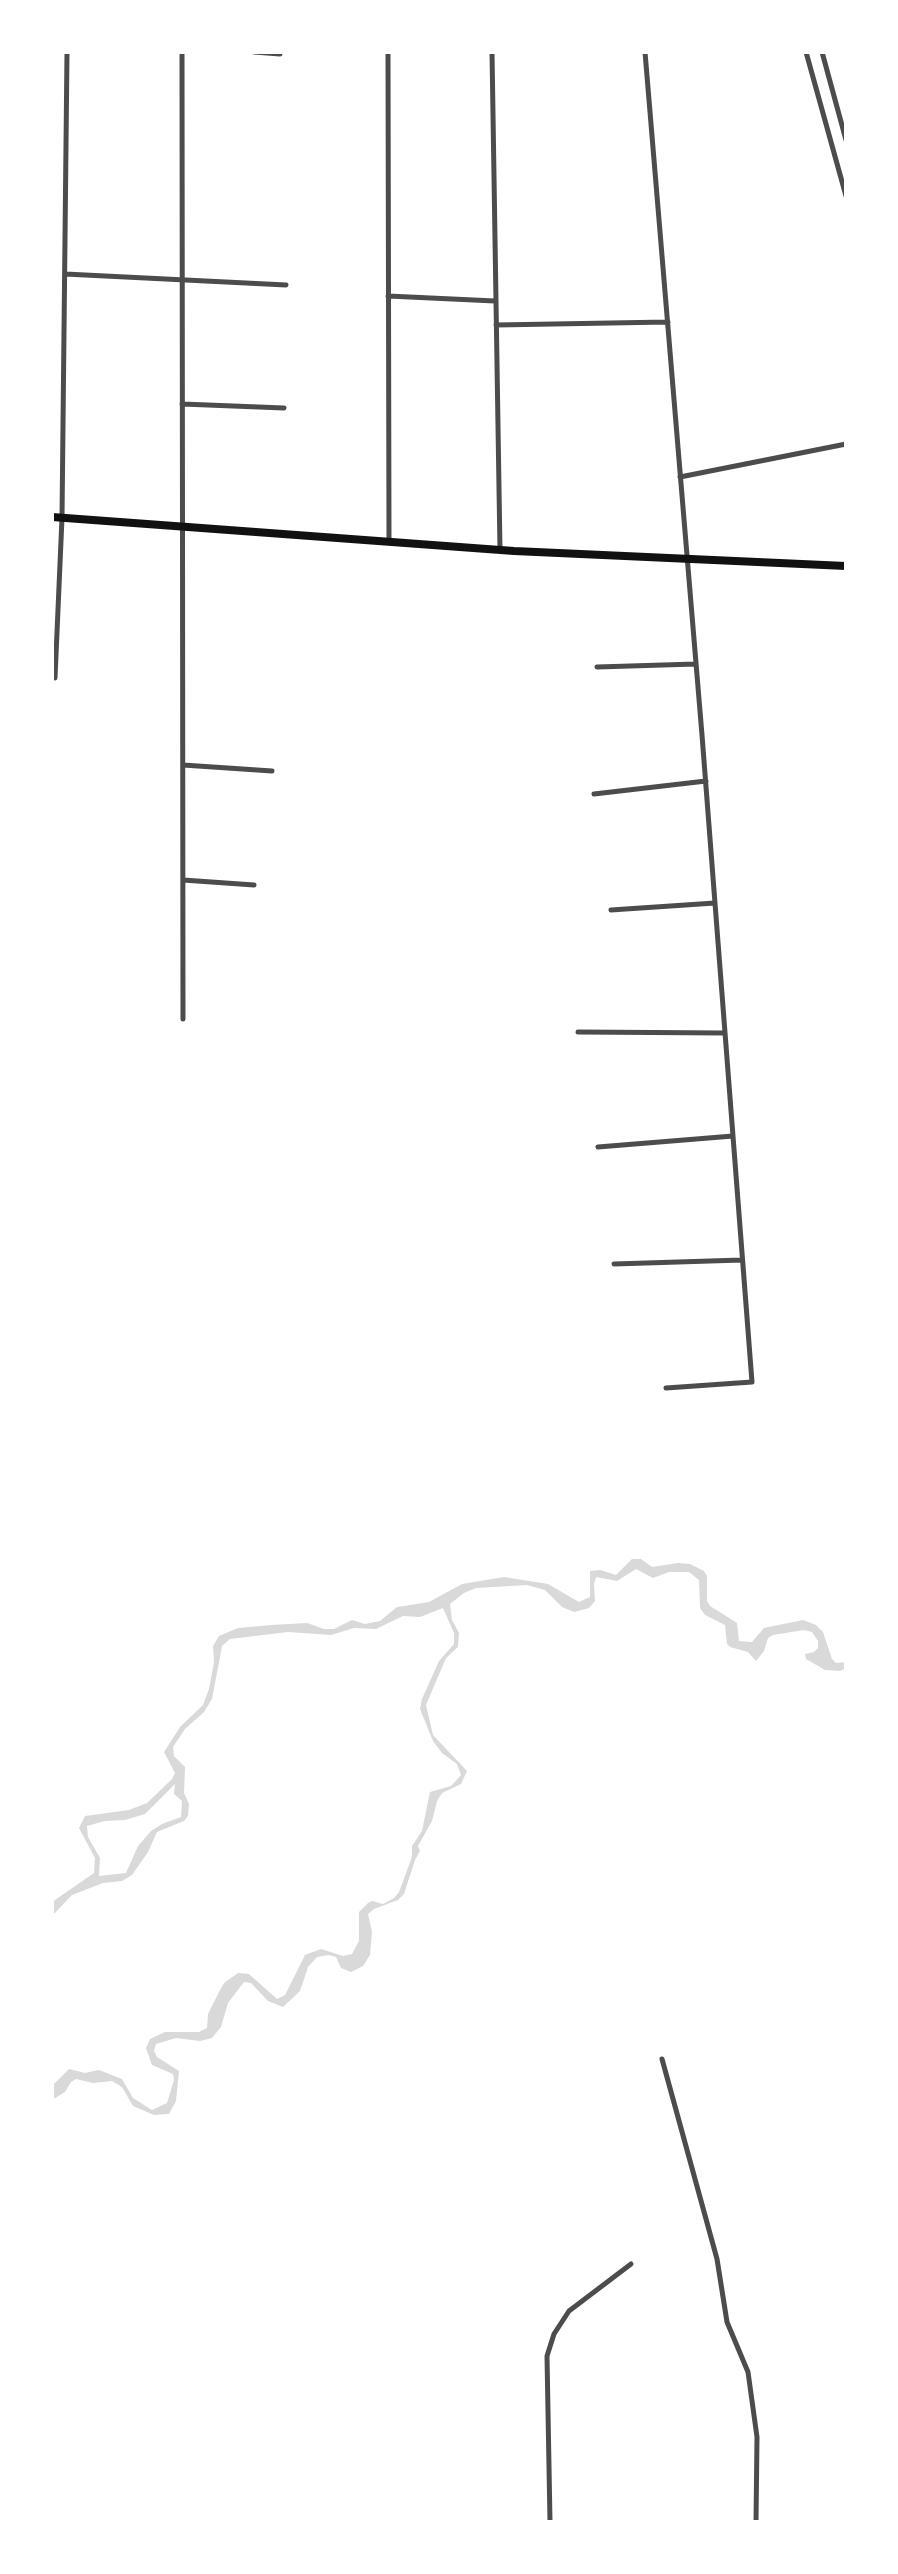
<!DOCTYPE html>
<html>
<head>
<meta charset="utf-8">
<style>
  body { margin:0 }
  #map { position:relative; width:898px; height:2574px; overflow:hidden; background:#fff; font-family:Quicksand,sans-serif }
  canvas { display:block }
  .frame { position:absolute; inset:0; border:54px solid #fff; pointer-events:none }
</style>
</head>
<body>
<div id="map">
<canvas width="898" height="2574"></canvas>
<div class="frame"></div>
</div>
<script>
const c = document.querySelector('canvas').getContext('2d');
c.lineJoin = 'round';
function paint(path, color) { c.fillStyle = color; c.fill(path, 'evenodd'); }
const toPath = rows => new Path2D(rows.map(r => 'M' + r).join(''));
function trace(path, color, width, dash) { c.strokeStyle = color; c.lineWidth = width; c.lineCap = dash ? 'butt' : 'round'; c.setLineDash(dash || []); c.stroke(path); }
const water = toPath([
  [632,1559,641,1559,652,1567,678,1563,690,1564,704,1571,707,1576,707,1601,710,1606,737,1623,739,1641,752,1642,764,1628,803,1620,816,1625,823,1632,832,1659,836,1663,846,1662,846,1668,840,1671,825,1670,806,1659,805,1654,814,1652,818,1648,818,1641,812,1632,804,1630,773,1635,768,1638,764,1651,756,1661,748,1652,730,1647,727,1644,725,1625,705,1615,700,1608,699,1580,689,1572,669,1572,653,1578,636,1569,617,1581,596,1577,594,1584,595,1601,589,1608,574,1612,562,1607,545,1590,527,1585,476,1588,464,1593,450,1604,452,1620,459,1633,458,1647,446,1658,426,1705,433,1735,467,1771,461,1784,442,1793,437,1801,432,1821,418,1846,420,1851,415,1860,404,1894,398,1900,374,1909,368,1914,372,1932,370,1955,363,1966,351,1972,341,1968,336,1957,329,1955,317,1957,308,1967,300,1991,283,2007,268,2001,251,1983,244,1982,228,2003,221,2027,212,2038,200,2041,176,2038,156,2044,154,2051,157,2057,179,2071,176,2101,169,2114,154,2115,133,2106,122,2087,112,2081,93,2083,76,2079,71,2082,65,2092,52,2100,52,2086,69,2069,85,2073,99,2070,122,2079,133,2098,152,2110,167,2103,174,2080,173,2074,152,2065,146,2048,150,2039,165,2032,199,2032,207,2028,208,2014,220,1990,224,1983,238,1973,249,1974,277,1999,285,1995,305,1955,321,1949,343,1956,352,1954,359,1941,359,1912,368,1903,372,1901,383,1904,394,1898,399,1892,412,1857,412,1846,422,1831,430,1792,451,1786,461,1775,457,1764,442,1753,433,1741,420,1709,422,1699,439,1661,454,1644,454,1633,443,1608,420,1617,403,1616,376,1629,354,1628,331,1635,288,1632,230,1639,222,1646,212,1699,204,1712,185,1729,173,1747,174,1756,185,1767,184,1793,189,1804,188,1816,184,1821,157,1832,148,1852,132,1875,122,1881,103,1883,72,1895,52,1916,52,1902,94,1873,95,1858,79,1828,85,1816,129,1810,147,1803,172,1779,175,1773,164,1752,180,1727,203,1705,209,1689,214,1662,213,1646,219,1636,238,1628,271,1625,307,1623,324,1629,334,1629,352,1620,365,1624,380,1621,397,1607,429,1602,462,1584,504,1577,548,1584,579,1602,590,1597,590,1571,600,1570,616,1575],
  [175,1784,174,1794,182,1801,181,1817,162,1824,151,1831,138,1846,126,1873,99,1876,100,1858,88,1837,87,1826,105,1821,125,1820,145,1814]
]);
const minor = toPath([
  [182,52,183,1019],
  [254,52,280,54],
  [388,52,389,542],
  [492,52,500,550],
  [645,52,702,735,752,1382,666,1388],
  [806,52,846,196],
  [822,52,846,140],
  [65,274,286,285],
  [388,296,495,301],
  [496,325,668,322],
  [182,404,284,408],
  [680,477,846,444],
  [597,667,696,664],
  [55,678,62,518,67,52],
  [183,765,272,771],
  [594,794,706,781],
  [183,880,254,885],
  [611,910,715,903],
  [578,1032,725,1033],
  [598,1147,733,1136],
  [614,1264,742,1260],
  [662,2059,717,2259,727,2322,748,2372,757,2437,756,2522],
  [550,2522,547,2356,554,2334,569,2311,631,2264]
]);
const secondary = toPath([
  [52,517,514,551,846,566]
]);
paint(water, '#d9d9d9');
trace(minor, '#4c4c4c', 5);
trace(secondary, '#111', 8);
</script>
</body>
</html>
